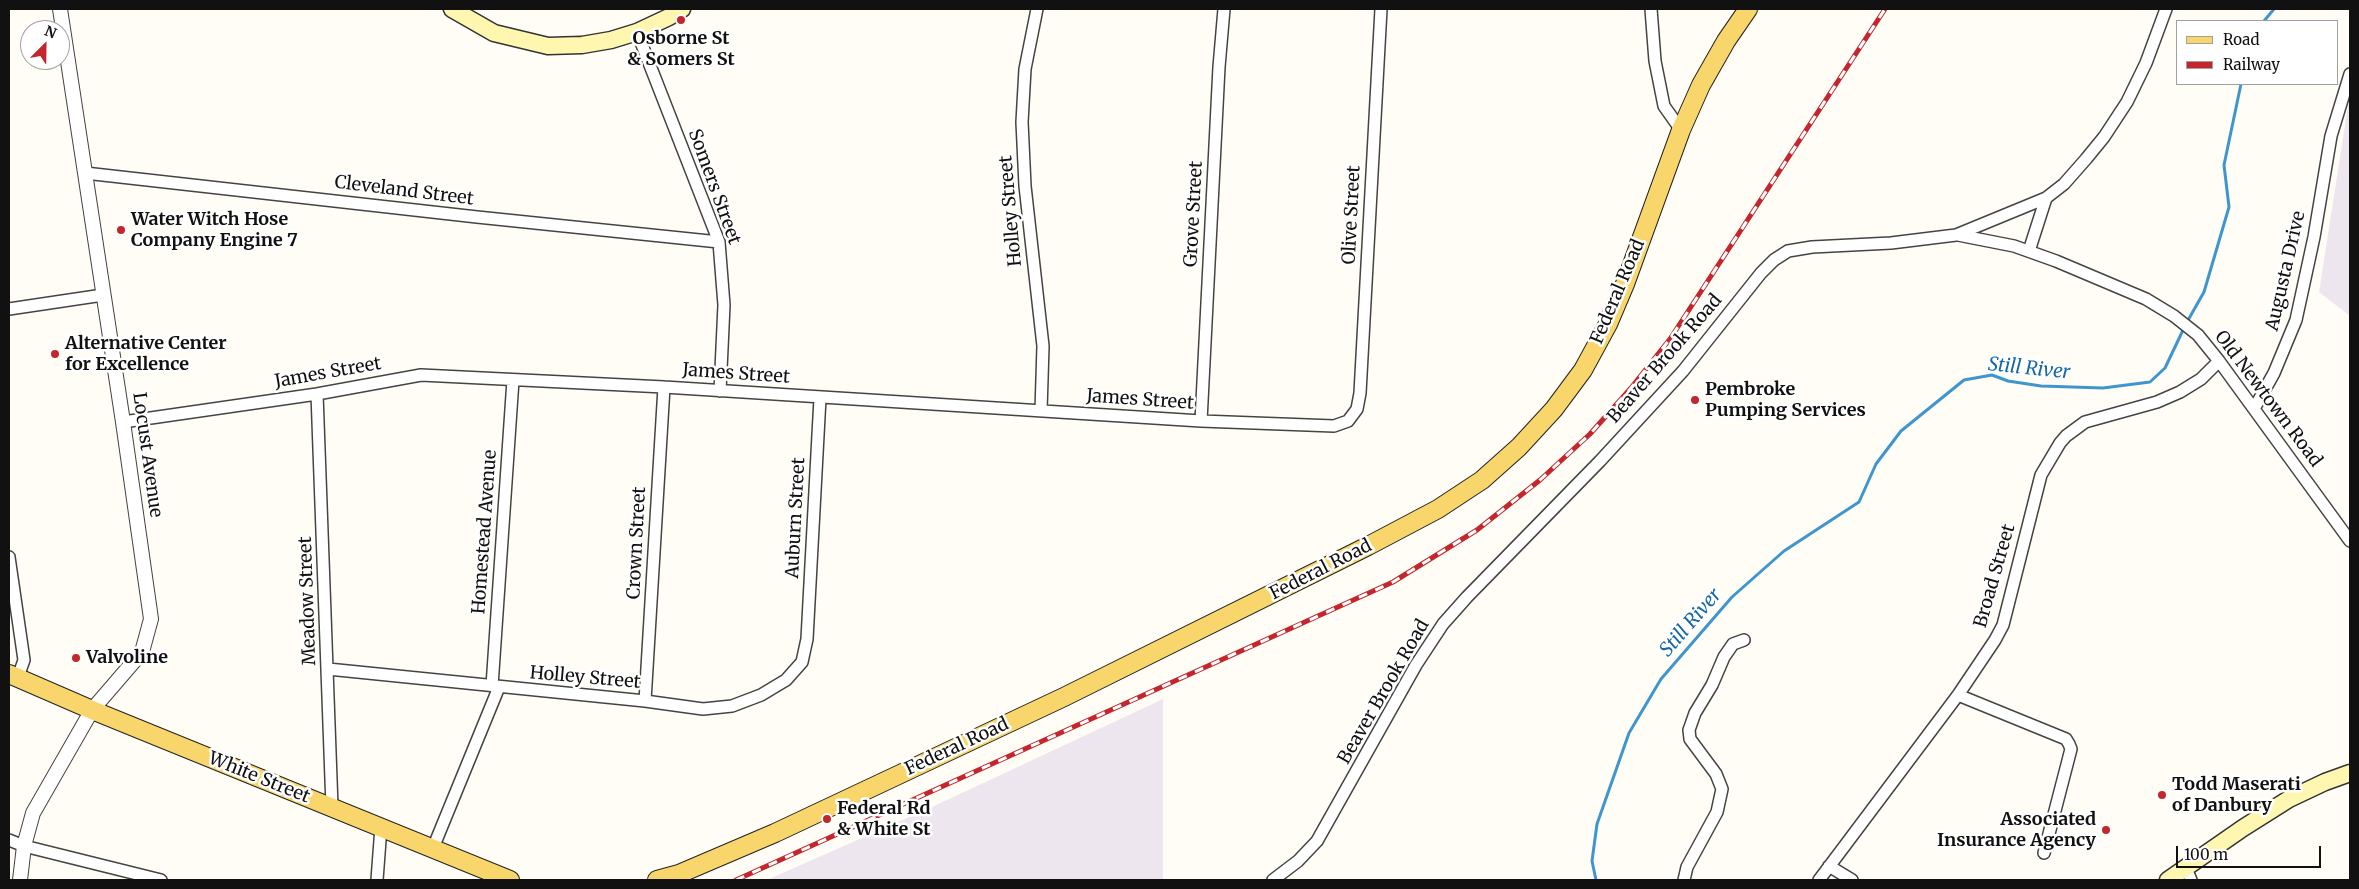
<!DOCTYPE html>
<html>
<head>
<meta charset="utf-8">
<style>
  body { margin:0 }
  #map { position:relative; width:2359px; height:889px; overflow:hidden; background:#fffdf5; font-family:Merriweather,serif }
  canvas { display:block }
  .frame { position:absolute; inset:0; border:10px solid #111; pointer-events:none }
  .legend { position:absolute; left:2176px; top:20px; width:162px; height:65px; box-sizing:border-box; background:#fff; border:1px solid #a0a0a0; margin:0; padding:6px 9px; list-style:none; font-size:15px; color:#111 }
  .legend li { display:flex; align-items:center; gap:10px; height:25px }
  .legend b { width:25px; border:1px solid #a0a0a0 }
  .north { position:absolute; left:20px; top:20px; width:50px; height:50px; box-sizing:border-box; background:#fff; border:1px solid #a0a0a0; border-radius:50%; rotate:23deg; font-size:14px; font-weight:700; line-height:20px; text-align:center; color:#111 }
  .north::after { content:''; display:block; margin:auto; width:18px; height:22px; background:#c4262e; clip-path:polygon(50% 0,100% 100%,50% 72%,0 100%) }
  .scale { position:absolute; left:2176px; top:846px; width:145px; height:22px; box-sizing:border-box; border:2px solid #111; border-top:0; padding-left:6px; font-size:15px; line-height:18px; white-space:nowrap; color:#111; -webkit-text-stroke:4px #fff; paint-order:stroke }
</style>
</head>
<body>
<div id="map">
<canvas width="2359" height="889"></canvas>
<div class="frame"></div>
<ul class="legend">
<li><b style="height:6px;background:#f9d66b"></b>Road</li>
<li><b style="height:6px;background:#c4262e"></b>Railway</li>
</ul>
<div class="north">N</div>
<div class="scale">100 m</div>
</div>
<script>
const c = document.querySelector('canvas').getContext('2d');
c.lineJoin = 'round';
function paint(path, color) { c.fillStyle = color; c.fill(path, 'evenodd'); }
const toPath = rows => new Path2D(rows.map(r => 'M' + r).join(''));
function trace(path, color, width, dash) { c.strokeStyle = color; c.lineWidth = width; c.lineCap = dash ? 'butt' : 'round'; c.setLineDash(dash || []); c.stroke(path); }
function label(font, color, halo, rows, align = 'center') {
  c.font = font + ' Merriweather,serif'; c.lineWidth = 5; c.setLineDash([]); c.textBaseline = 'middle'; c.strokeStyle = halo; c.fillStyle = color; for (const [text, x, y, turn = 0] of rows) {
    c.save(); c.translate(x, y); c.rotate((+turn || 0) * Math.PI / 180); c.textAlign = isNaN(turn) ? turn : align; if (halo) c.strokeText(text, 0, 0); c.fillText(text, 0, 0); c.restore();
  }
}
const industrial = toPath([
  [2350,93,2350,316,2319,292],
  [1163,699,1163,880,767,880,932,807]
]);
const stream = toPath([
  [2264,21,2274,9],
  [2187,322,2204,292,2229,207,2224,165,2241,84],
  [1596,880,1592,861,1597,824,1629,733,1661,679,1732,597,1784,551,1859,502,1876,464,1901,431,1964,380,1992,375,2008,381,2041,386,2103,388,2150,382,2165,368,2184,328]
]);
const minor = toPath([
  [1037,9,1025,69,1022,122,1025,186,1043,346,1041,411],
  [1651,9,1655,61,1664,106,1681,130],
  [637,32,719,242,724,305,720,391],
  [85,173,477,217,719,242],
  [1958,235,2014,246,2056,261,2146,299,2174,316,2198,335,2219,361,2350,541],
  [2029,251,2046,198],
  [9,309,103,295],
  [317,394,332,807],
  [2255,407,2274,373,2296,320,2314,237,2331,136,2350,74],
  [1201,421,1219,67,1224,9],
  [123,422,317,394,421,375,664,387,1201,421,1334,426,1348,421,1357,409,1360,393,1381,9],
  [9,557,24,660,18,677],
  [328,669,645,701,703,709,732,706,761,695,786,680,802,662,807,639,820,398],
  [492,686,513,380],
  [1958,695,2066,739,2069,744,2071,749,2044,853],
  [645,701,664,387],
  [9,840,24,846,161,880],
  [433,848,499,687],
  [1829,866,1852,880],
  [2186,868,2191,880],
  [377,880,381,827],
  [1273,880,1298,861,1317,841,1416,665,1443,624,1467,597,1600,461,1683,371,1761,273,1774,260,1788,251,1812,247,1891,243,1956,235,2046,198,2064,184,2086,159,2104,137,2127,102,2146,63,2166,9],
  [1684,880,1687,867,1717,812,1722,789,1716,774,1690,739,1689,730,1695,713,1712,685,1724,657,1733,644,1744,640],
  [1819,880,1958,695,1995,640,2003,625,2041,475,2060,443,2066,436,2085,422,2157,402,2180,392,2201,379,2219,361]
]);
const tertiary = toPath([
  [20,880,24,846,33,813,92,710,142,652,151,619,123,422,60,9]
]);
const secondary = toPath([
  [452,9,494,33,548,46,582,45,611,40,637,32,669,17,682,9],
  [2168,880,2243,828,2289,799,2325,782,2350,773]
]);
const primary = toPath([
  [9,674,92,710,510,880],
  [657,880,679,874,775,833,1064,697,1368,546,1438,509,1482,480,1519,447,1554,409,1583,370,1608,324,1625,284,1681,130,1701,85,1726,41,1748,9]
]);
const rail = toPath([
  [736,880,1393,582,1477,530,1540,480,1590,434,1631,388,1670,339,1885,9]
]);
const markers = [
  [681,20,5,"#c4262e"],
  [121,230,5,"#c4262e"],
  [55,354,5,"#c4262e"],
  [1695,400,5,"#c4262e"],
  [76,658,5,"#c4262e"],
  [2162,795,5,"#c4262e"],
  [827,819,5,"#c4262e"],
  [2106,830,5,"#c4262e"]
];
const poiNames = [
  ["Osborne St",681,39,"center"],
  ["& Somers St",681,60,"center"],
  ["Water Witch Hose",131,220],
  ["Company Engine 7",131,241],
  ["Alternative Center",65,344],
  ["for Excellence",65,365],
  ["Pembroke",1705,390],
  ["Pumping Services",1705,411],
  ["Valvoline",86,658],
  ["Todd Maserati",2172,785],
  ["of Danbury",2172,806],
  ["Federal Rd",837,809],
  ["& White St",837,830],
  ["Associated",2096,820,"right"],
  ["Insurance Agency",2096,841,"right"]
];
const streetNames = [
  ["Somers Street",714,187,70],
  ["Cleveland Street",404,191,7],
  ["Holley Street",1011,211,-95],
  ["Grove Street",1194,214,-87],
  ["Olive Street",1352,215,-87],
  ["Augusta Drive",2286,271,-77],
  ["Federal Road",1618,292,-67],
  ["Beaver Brook Road",1665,359,-49],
  ["James Street",328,373,-10],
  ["James Street",736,374,4],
  ["Old Newtown Road",2268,399,53],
  ["James Street",1140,400,4],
  ["Locust Avenue",147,455,82],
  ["Auburn Street",796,518,-87],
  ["Homestead Avenue",485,532,-86],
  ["Crown Street",637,543,-87],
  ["Federal Road",1321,570,-27],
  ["Broad Street",1995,576,-74],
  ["Meadow Street",308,601,-92],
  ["Holley Street",585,678,5],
  ["Beaver Brook Road",1384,692,-60],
  ["Federal Road",957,747,-25],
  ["White Street",259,778,22]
];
const waterNames = [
  ["Still River",2029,369,6],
  ["Still River",1691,623,-49]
];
paint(industrial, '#eee6ef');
trace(stream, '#3f96cf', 3);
trace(minor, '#444', 14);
trace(tertiary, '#444', 16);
trace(secondary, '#333', 19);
trace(primary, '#222', 20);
trace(minor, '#fff', 11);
trace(tertiary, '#fff', 14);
trace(secondary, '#fff6b0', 16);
trace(primary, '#f9d66b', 18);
trace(rail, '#c4262e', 5);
trace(rail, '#fff', 3, [9]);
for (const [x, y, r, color] of markers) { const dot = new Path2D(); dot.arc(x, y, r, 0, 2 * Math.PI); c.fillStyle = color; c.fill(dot); trace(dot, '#fff', 2); }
label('bold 18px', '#111', '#fff', poiNames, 'left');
label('18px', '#111', '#fff', streetNames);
label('italic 19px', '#1768a6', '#fff', waterNames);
</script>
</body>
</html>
